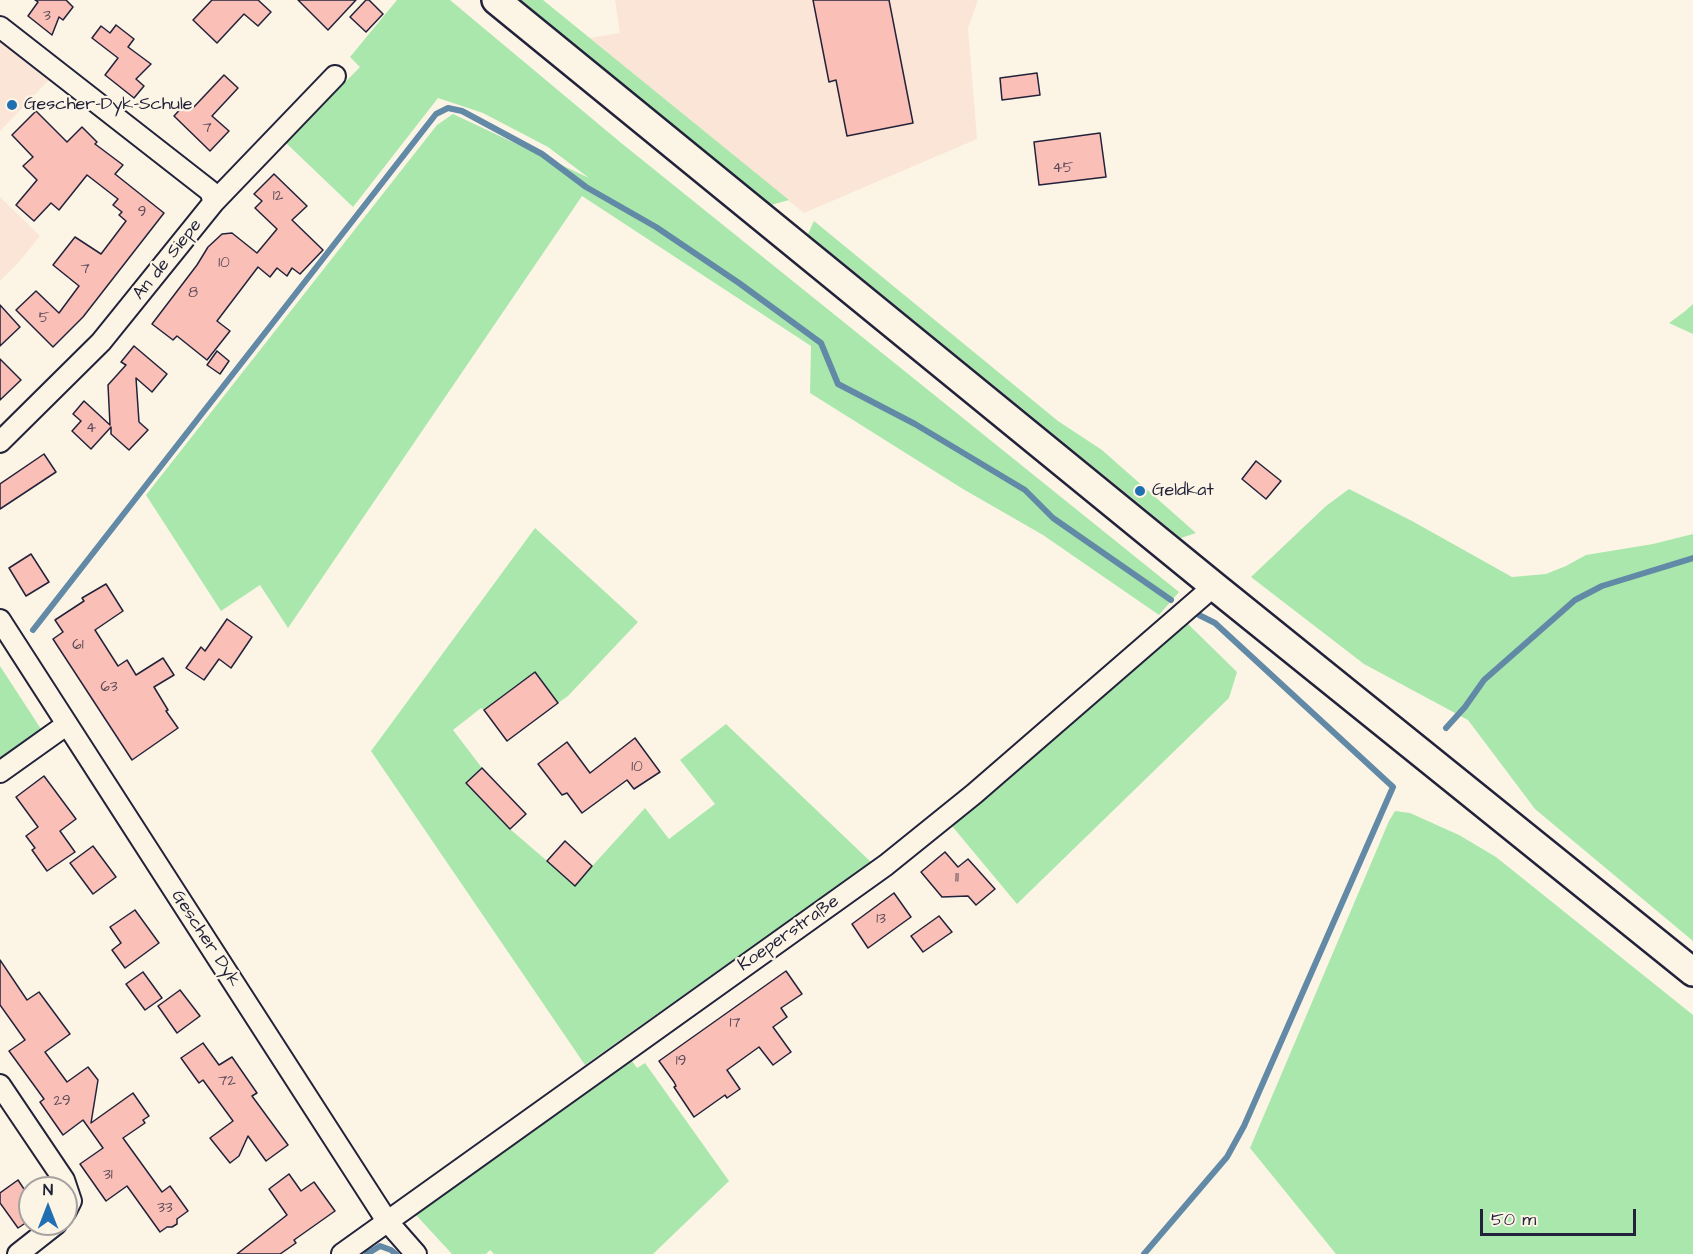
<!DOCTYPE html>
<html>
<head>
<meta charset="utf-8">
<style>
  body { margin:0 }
  #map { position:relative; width:1693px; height:1254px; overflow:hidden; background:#fcf5e5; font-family:"Architects Daughter",sans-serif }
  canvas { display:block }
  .north { position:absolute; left:18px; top:1176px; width:60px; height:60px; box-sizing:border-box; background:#fcf5e5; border:2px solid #a5a1a1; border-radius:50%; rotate:0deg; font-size:16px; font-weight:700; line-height:24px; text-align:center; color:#22223b }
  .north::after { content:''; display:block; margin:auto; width:21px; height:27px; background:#1f6fb2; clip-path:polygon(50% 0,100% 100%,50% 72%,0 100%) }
  .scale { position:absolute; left:1480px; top:1209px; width:156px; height:27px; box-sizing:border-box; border:3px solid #22223b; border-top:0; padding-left:8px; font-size:18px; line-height:21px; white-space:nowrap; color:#22223b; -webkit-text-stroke:4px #fcf5e5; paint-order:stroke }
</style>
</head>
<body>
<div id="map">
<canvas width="1693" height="1254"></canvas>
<div class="north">N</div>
<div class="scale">50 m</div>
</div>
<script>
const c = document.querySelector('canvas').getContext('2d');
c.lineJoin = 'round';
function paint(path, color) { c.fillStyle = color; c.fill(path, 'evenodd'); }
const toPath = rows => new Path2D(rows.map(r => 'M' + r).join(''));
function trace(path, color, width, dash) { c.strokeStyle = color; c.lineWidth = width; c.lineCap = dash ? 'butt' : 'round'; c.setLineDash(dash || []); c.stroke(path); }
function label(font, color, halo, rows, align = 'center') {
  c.font = font + ' "Architects Daughter",sans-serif'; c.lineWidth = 4.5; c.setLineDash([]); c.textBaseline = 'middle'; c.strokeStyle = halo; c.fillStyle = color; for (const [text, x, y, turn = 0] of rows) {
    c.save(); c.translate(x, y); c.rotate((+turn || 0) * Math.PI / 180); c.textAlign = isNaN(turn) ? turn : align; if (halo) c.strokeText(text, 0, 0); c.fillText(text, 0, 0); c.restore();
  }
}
const built = toPath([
  [615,0,978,0,968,28,977,139,804,213,590,38,620,33],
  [0,42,49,80,0,131],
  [0,197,40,236,19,262,0,281]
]);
const green = toPath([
  [397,0,450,0,620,142,1179,592,1159,615,1043,535,963,489,810,393,811,346,582,196,288,628,260,585,221,611,146,495,437,125,453,114,589,178,548,147,483,113,438,98,353,207,286,143,360,67,350,57],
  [521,0,543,0,789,200,771,205],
  [814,221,1058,421,1102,450,1196,533,1181,538,808,234],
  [1693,304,1693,334,1669,323,1684,312],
  [1349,489,1412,521,1512,577,1546,574,1566,566,1586,555,1653,544,1693,534,1693,941,1535,809,1468,720,1364,664,1251,577,1326,506],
  [535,528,638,622,568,696,558,703,535,672,484,710,481,708,453,730,482,768,467,783,510,829,575,885,645,808,669,839,715,804,680,760,726,724,871,862,585,1065,371,751],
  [1187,623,1237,672,1229,698,1017,904,952,826],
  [0,666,41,729,0,758],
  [1395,811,1410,813,1459,835,1496,857,1693,1015,1693,1254,1336,1254,1250,1148,1389,821],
  [632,1061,637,1068,645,1063,729,1181,653,1254,494,1254,490,1250,486,1254,452,1254,416,1215]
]);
const stream = toPath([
  [33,630,425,128,436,114,448,108,462,111,542,154,586,187,656,227,739,283,821,343,838,384,915,424,1025,490,1053,518,1171,600],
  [1446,728,1465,707,1484,680,1575,600,1602,586,1693,558],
  [367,1254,380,1246,391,1250,396,1254],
  [1144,1254,1227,1157,1244,1126,1393,787,1215,623,1199,615]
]);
const building = toPath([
  [35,0,66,0,73,7,63,20,59,17,52,35,28,16,38,2,35,0],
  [212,0,258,0,271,12,258,26,244,14,217,43,193,20,212,0],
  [298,0,356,0,328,30,298,0],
  [366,0,369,0,383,14,366,32,350,17,366,0],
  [813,0,889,0,913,123,847,136,836,80,829,82,813,0],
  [116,25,134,39,128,47,151,64,136,79,144,86,134,98,105,75,118,58,92,38,101,26,110,33,116,25],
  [1037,73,1040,95,1002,100,1000,78,1037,73],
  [224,75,238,88,212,116,229,131,210,151,174,116,186,103,192,109,224,75],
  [36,111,67,142,82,127,97,142,95,144,123,165,115,174,164,213,83,317,53,347,16,310,36,291,59,313,79,286,53,265,75,237,101,254,126,221,119,215,122,212,113,205,118,199,87,175,59,210,51,203,34,221,16,205,37,180,23,166,33,157,12,135,36,111],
  [1100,133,1106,177,1039,185,1034,142,1100,133],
  [274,174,307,206,292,220,323,250,300,274,292,268,287,276,277,268,270,277,258,267,217,321,230,331,207,360,177,336,173,340,152,324,197,265,208,247,222,234,232,233,257,253,277,229,255,208,262,201,254,194,274,174],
  [0,305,20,327,0,346,0,305],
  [134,346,167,374,152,392,136,378,139,422,148,430,129,450,111,434,111,427,91,449,72,431,81,421,73,414,84,401,110,425,108,385,126,365,121,362,134,346],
  [217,351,229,361,220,374,207,365,217,351],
  [0,359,21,380,0,400,0,359],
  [44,454,56,472,0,509,0,484,44,454],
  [1256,461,1281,481,1266,499,1242,479,1256,461],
  [31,554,49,582,26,596,9,568,31,554],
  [106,584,123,611,95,630,118,666,127,660,136,675,163,658,174,675,154,687,168,710,166,711,178,728,132,760,53,639,63,632,55,620,84,601,82,598,106,584],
  [227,619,252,637,231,668,219,659,204,680,186,668,201,647,205,651,227,619],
  [535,672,558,703,507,741,484,710,535,672],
  [635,738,660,772,634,789,627,780,582,813,567,793,562,795,538,764,567,742,590,773,635,738],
  [482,768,526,814,510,829,466,783,482,768],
  [44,776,76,819,60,831,75,852,47,871,32,850,35,848,26,836,38,827,16,797,44,776],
  [565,841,592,866,575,886,547,861,565,841],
  [93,846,116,877,93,894,70,863,93,846],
  [945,852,958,867,968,859,995,889,976,905,968,896,942,897,921,872,945,852],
  [894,893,911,917,868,948,852,924,894,893],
  [135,910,159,943,125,968,112,950,121,943,110,927,135,910],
  [939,916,952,932,923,952,911,936,939,916],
  [0,960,27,1000,39,992,70,1034,45,1052,67,1082,88,1067,98,1080,91,1123,133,1093,149,1116,143,1120,145,1123,123,1138,162,1192,170,1186,188,1211,177,1219,177,1224,172,1227,167,1227,160,1232,127,1186,106,1201,80,1164,103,1148,83,1120,63,1135,40,1102,44,1099,9,1051,25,1040,0,1005,0,960],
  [786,971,802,994,781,1008,787,1017,773,1027,791,1052,773,1065,759,1047,727,1070,740,1089,727,1098,725,1095,694,1117,674,1087,676,1086,674,1082,659,1061,786,971],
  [143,972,162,998,145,1010,126,984,143,972],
  [180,990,200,1016,177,1033,158,1006,180,990],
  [203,1043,219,1065,232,1057,257,1093,252,1096,288,1145,266,1161,248,1136,239,1156,230,1163,210,1138,233,1121,203,1080,199,1083,181,1058,203,1043],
  [289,1174,301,1191,314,1182,335,1211,294,1240,296,1243,280,1254,237,1254,287,1215,269,1189,289,1174],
  [18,1180,30,1198,30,1220,18,1228,0,1203,0,1193,18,1180]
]);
const street = toPath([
  [0,27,210,191,214,202],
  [0,442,101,342,214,202,335,76],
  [0,620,387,1221,416,1254],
  [0,772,66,725],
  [0,1085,64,1180,71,1201,66,1211],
  [18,1254,56,1224],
  [342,1254,886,865,974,794,1214,586]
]);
const secondary = toPath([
  [496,0,1214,586,1693,972]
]);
const markers = [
  [12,105,6,"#1f6fb2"],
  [1140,491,6,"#1f6fb2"]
];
const numberNames = [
  ["3",47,17],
  ["7",207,129],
  ["45",1063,169],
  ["12",278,197],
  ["9",142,213],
  ["10",224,264],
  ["7",85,270],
  ["8",193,294],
  ["5",44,319],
  ["4",91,429],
  ["61",78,646],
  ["63",109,688],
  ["10",637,768],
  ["11",957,879],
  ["13",881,920],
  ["17",735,1024],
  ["19",681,1062],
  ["72",227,1082],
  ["29",62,1102],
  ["31",108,1176],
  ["33",165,1209]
];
const poiNames = [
  ["Gescher-Dyk-Schule",24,105],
  ["Geldkat",1152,491]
];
const streetNames = [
  ["An de Siepe",168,260,-51],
  ["Koeperstraße",789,934,-35],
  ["Gescher Dyk",205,939,57]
];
paint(built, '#fbe5d7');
paint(green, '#a9e7ad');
trace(stream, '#6289a6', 6);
paint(building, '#fabfb6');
trace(building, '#22223b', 1.5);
trace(street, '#22223b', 24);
trace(secondary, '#22223b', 32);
trace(street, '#fcf5e5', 20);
trace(secondary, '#fcf5e5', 27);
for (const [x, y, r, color] of markers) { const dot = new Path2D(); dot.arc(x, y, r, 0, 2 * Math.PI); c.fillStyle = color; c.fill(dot); trace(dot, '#fcf5e5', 2); }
label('15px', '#58495a', null, numberNames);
label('18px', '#22223b', '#fcf5e5', poiNames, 'left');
label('18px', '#22223b', '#fcf5e5', streetNames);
</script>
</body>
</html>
